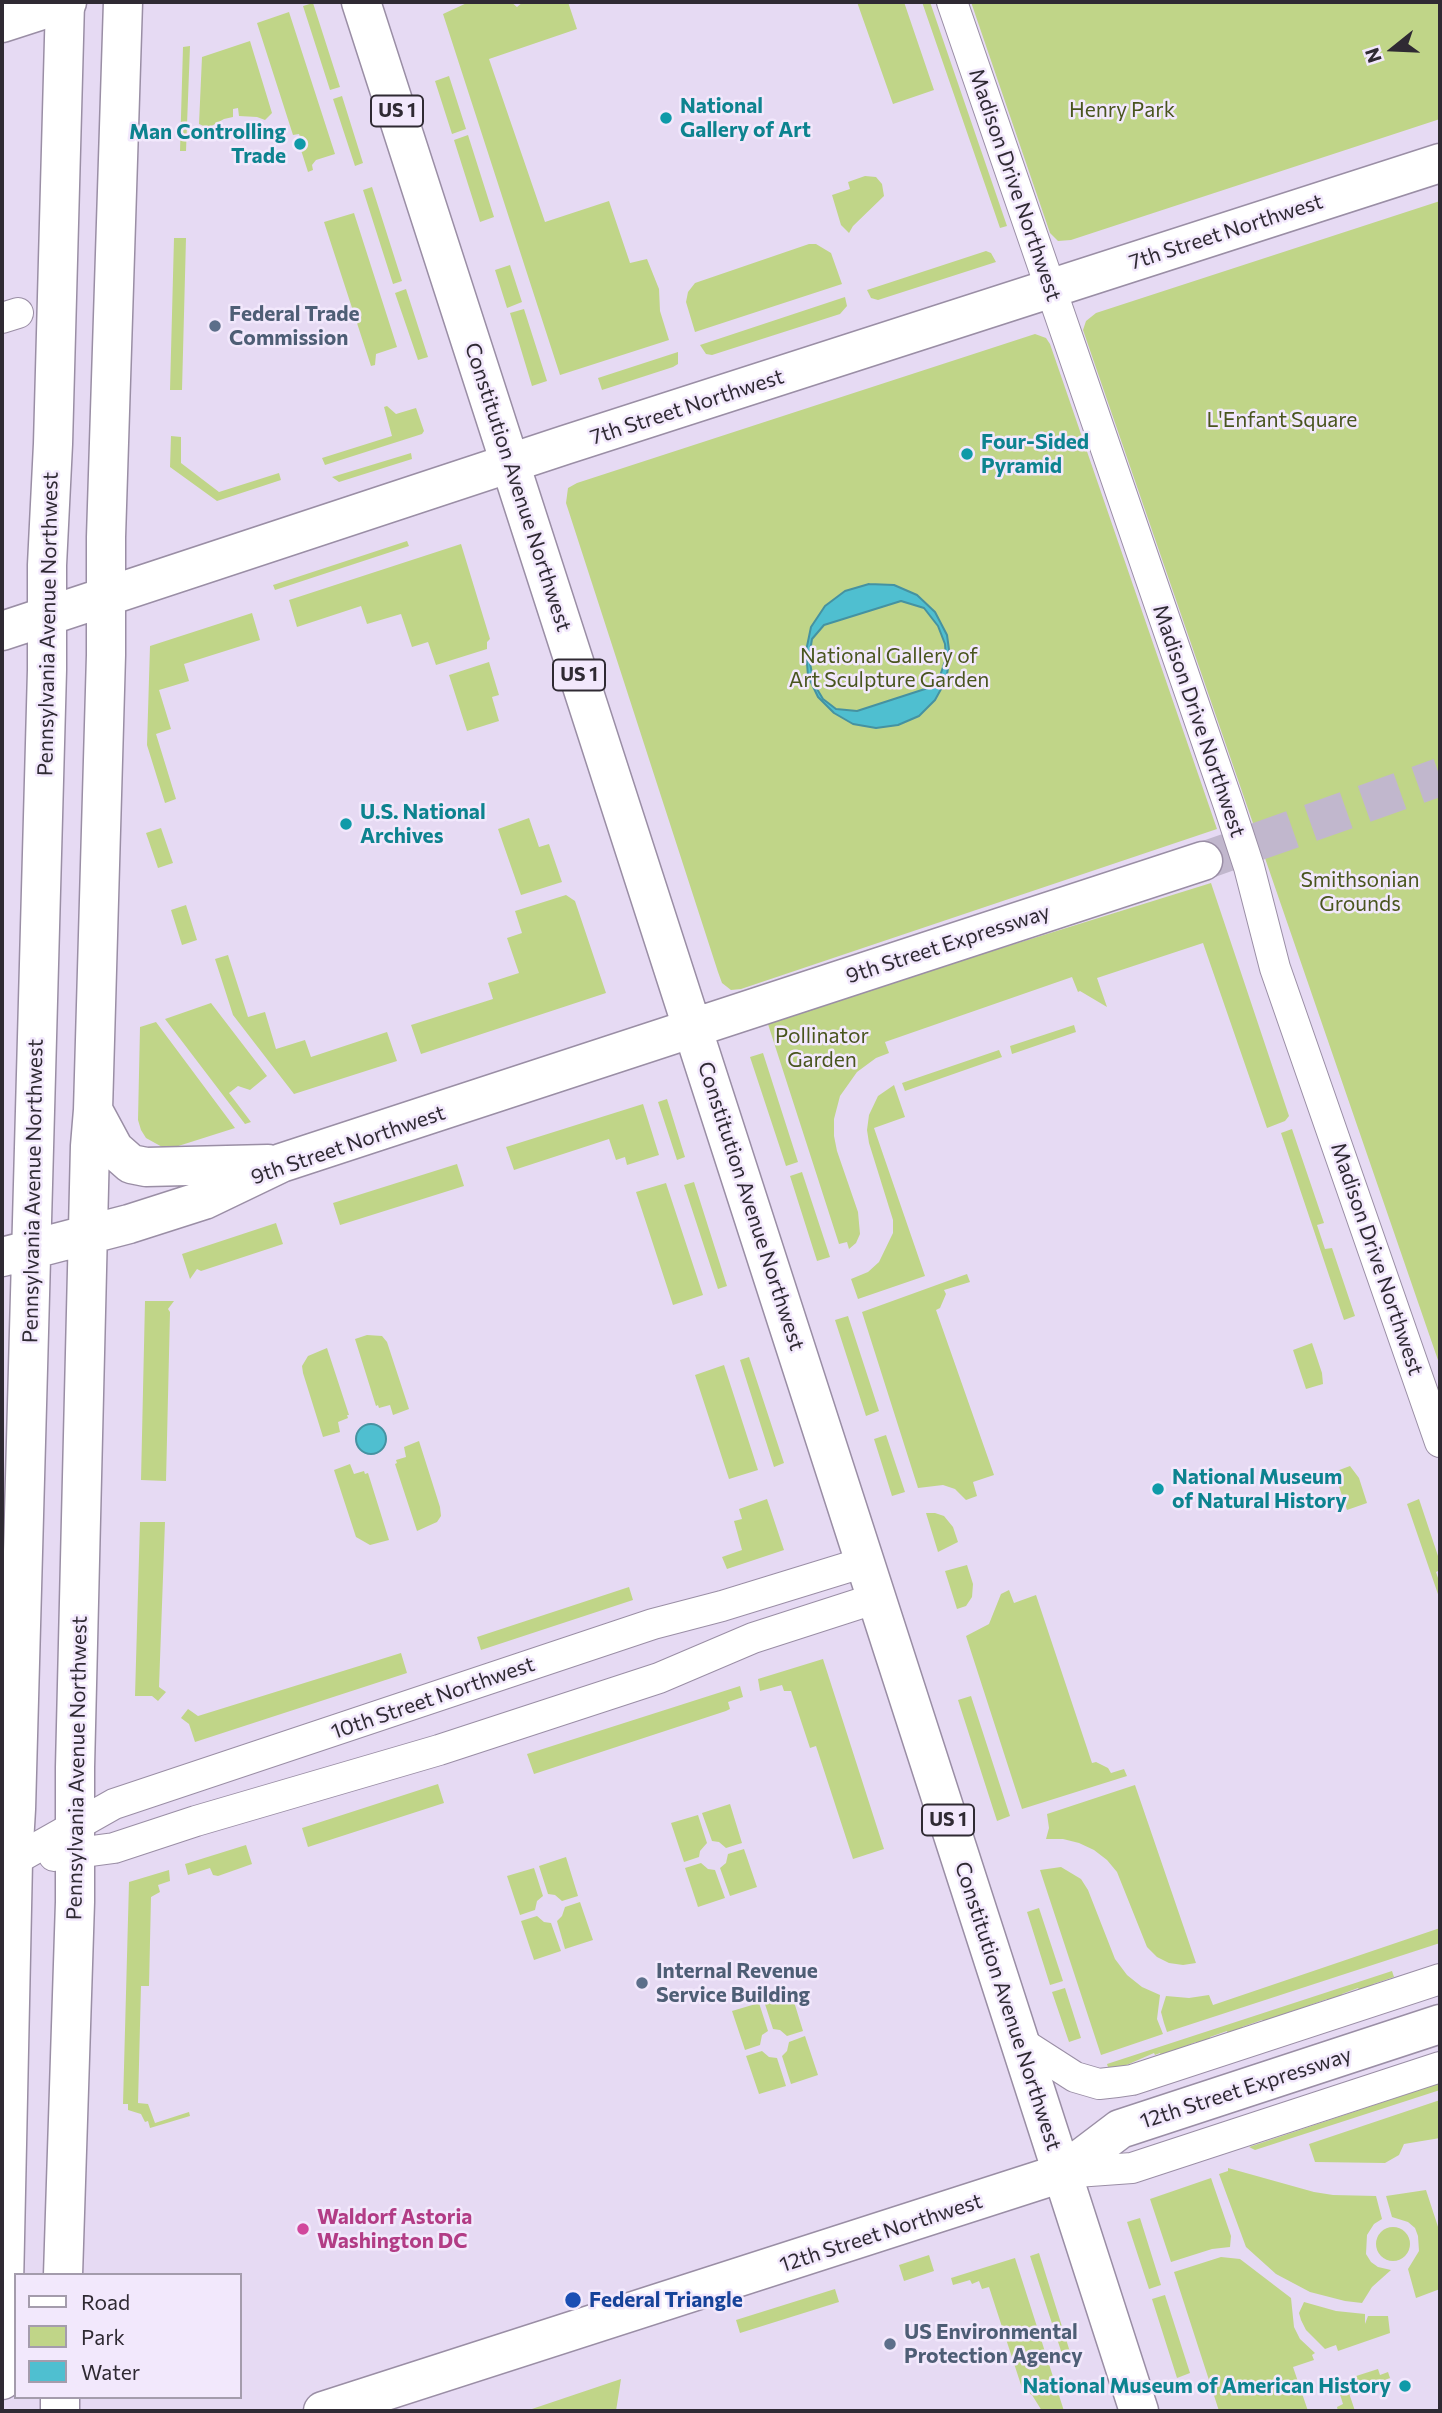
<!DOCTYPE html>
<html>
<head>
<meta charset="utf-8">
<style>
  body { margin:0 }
  #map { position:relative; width:1442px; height:2413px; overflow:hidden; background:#e6daf3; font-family:Commissioner,sans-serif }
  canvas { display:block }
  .frame { position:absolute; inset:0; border:4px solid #2f2a33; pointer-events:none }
  .legend { position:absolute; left:14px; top:2273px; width:228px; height:126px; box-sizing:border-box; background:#f2e8fc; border:2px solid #a49cac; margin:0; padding:9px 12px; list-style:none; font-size:21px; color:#2f2a33 }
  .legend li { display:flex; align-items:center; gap:14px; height:35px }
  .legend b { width:35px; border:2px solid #a49cac }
  .north { position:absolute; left:1358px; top:14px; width:70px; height:70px; -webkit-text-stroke:5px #f2e8fc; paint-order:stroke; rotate:252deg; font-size:19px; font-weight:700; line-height:28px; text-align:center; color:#2f2a33 }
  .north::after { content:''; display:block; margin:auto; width:24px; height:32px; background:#2f2a33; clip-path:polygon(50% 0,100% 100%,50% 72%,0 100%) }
</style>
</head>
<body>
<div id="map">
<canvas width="1442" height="2413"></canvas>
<div class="frame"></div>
<ul class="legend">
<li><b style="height:9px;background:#fff"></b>Road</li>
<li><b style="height:19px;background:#c0d588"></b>Park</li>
<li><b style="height:19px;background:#4fbfd0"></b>Water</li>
</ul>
<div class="north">N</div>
</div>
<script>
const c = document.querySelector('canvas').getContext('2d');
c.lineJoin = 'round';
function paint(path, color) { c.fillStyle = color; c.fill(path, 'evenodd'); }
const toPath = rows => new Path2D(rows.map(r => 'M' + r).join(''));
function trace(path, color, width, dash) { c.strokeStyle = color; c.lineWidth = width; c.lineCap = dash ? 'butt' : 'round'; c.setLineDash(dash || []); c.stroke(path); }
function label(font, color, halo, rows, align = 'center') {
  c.font = font + ' Commissioner,sans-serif'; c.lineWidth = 5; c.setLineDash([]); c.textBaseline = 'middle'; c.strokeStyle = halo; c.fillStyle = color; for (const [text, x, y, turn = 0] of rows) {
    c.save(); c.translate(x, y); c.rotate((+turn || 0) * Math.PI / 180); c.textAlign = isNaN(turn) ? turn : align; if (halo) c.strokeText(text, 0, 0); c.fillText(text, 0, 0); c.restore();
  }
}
const green = toPath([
  [469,2,511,2,517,7,523,2,568,2,577,29,489,59,545,222,609,201,630,263,647,259,659,289,660,311,669,340,560,375,443,14],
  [857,2,904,2,934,90,893,104],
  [922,2,930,2,1007,226,1000,228],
  [971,2,1440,2,1440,119,1071,240,1058,241,1050,233],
  [313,3,340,87,330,90,303,6],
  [289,12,335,154,316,160,312,165,313,170,308,172,301,150,304,149,299,134,293,135,257,23],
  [250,41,272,113,265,120,257,117,239,116,238,108,233,109,233,117,224,119,208,128,199,124,202,57],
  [190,46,186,151,180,151,183,47],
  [449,76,466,129,452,134,435,81],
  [342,96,363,163,355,166,333,99],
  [468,135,494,217,480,222,454,140],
  [865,176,876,177,882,184,884,196,853,226,849,233,841,225,832,195,850,189,848,182],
  [372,187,402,281,393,284,363,190],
  [1440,201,1440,1366,1083,330,1086,321,1096,313],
  [354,213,397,347,376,354,375,365,371,366,324,222],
  [174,238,186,238,182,390,170,390],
  [809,244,816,244,831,253,842,284,695,332,686,302,688,292,695,283],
  [986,251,991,253,996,262,878,300,871,298,867,290],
  [510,265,522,302,507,308,495,270],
  [406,289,428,357,418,360,395,293],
  [845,297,847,306,840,314,712,355,706,354,700,345],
  [524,309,547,381,532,386,510,313],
  [1035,334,1046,338,1050,344,1217,829,741,989,731,990,722,983,718,972,566,503,568,488,577,483],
  [678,352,678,364,673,367,602,390,598,378],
  [387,406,396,414,416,408,424,431,422,434,325,465,322,458,392,436,384,407],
  [171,436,181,437,181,463,219,492,279,473,281,480,217,501,170,467],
  [411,453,412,459,339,482,332,477],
  [407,541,409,546,275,590,273,585],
  [461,544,490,639,487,642,487,649,436,665,428,642,412,647,401,614,367,624,361,606,297,627,289,600],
  [252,613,260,640,184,664,189,681,159,690,171,729,156,734,176,799,165,803,147,745,150,646],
  [489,662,499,695,492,697,499,721,467,731,449,675],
  [529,818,539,847,549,844,562,882,521,895,498,829],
  [161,828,173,863,158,868,146,833],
  [1211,883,1289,1116,1285,1121,1267,1128,1203,943,1097,978,1107,1007,1080,991,1078,992,1072,977,885,1042,889,1053,876,1058,857,1072,840,1096,834,1119,834,1136,837,1151,858,1212,860,1234,856,1243,849,1249,847,1242,839,1244,767,1021],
  [566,895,575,901,606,993,421,1054,411,1025,493,999,488,983,519,973,507,938,522,933,515,911],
  [186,905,197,940,182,945,171,910],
  [228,955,248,1017,265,1012,276,1049,305,1040,311,1057,387,1032,397,1061,294,1094,233,1015,215,959],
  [211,1003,267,1076,250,1090,238,1086,229,1093,251,1122,245,1124,165,1019],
  [156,1022,235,1128,172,1148,164,1148,146,1138,141,1130,138,1120,140,1027],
  [1074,1025,1076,1032,1012,1054,1010,1046],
  [999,1050,1002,1057,905,1091,902,1083],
  [763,1053,798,1162,786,1166,750,1057],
  [894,1085,905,1117,874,1128,925,1276,858,1299,851,1279,868,1272,879,1262,893,1233,893,1220,869,1143,867,1130,869,1115,878,1096],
  [667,1099,685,1157,677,1160,658,1102],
  [643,1104,659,1155,627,1165,625,1157,616,1160,609,1139,514,1170,506,1147],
  [1292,1129,1324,1223,1317,1225,1325,1249,1332,1248,1355,1316,1344,1320,1281,1133],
  [457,1164,464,1186,340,1225,333,1203],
  [802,1172,830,1257,817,1261,790,1176],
  [694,1182,727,1286,718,1289,684,1185],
  [666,1183,703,1295,673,1305,636,1192],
  [276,1223,283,1244,201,1271,197,1269,190,1279,182,1254],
  [967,1274,970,1282,944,1290,946,1294,940,1308,936,1310,994,1475,973,1482,977,1496,966,1500,955,1489,943,1485,918,1488,862,1312],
  [145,1301,174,1301,168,1309,170,1312,166,1481,141,1480],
  [848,1316,879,1411,866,1416,835,1320],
  [367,1335,382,1336,387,1342,409,1409,393,1415,390,1405,379,1408,378,1405,376,1406,355,1339],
  [1312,1343,1322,1373,1323,1384,1306,1389,1293,1350],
  [327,1348,349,1415,347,1415,348,1418,338,1422,340,1432,323,1437,303,1373,302,1366,308,1356],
  [749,1357,784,1463,774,1467,740,1360],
  [724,1365,758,1470,729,1479,695,1375],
  [886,1435,905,1492,892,1496,874,1439],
  [419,1441,440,1507,441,1516,437,1522,417,1531,395,1464,397,1463,396,1460,406,1457,404,1447],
  [350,1464,354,1474,364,1471,365,1474,368,1473,389,1540,370,1545,356,1537,334,1470],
  [1350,1466,1359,1478,1367,1503,1347,1510,1334,1472],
  [767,1499,784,1550,727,1569,722,1557,742,1550,734,1521,742,1519,739,1509],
  [1419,1499,1440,1562,1440,1570,1436,1572,1440,1584,1440,1600,1407,1504],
  [926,1513,935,1513,944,1516,953,1527,958,1542,938,1552],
  [140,1522,165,1522,159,1687,166,1692,158,1701,152,1696,135,1696],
  [967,1565,973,1584,972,1597,966,1606,957,1609,945,1571],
  [629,1587,633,1600,481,1650,477,1637],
  [1009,1590,1014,1603,1036,1595,1092,1763,1096,1762,1108,1768,1111,1773,1124,1769,1127,1776,1022,1809,966,1636,989,1624,1001,1594],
  [401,1653,407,1673,195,1742,189,1724,181,1718,188,1709,198,1716],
  [823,1659,884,1849,853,1859,816,1746,810,1748,791,1691,784,1691,782,1685,760,1691,758,1679],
  [740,1686,743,1697,728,1702,730,1709,726,1711,534,1774,527,1754],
  [971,1696,1010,1816,997,1821,958,1700],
  [438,1784,444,1803,308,1847,302,1828],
  [1135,1785,1196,1963,1183,1965,1169,1963,1157,1957,1147,1947,1117,1872,1107,1860,1094,1850,1079,1843,1063,1839,1046,1839,1049,1828,1047,1814],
  [730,1804,742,1843,726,1848,719,1842,712,1841,702,1813],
  [698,1815,707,1843,700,1851,699,1857,684,1862,671,1823],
  [246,1845,252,1864,218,1876,213,1875,210,1868,188,1875,185,1864],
  [744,1849,757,1887,730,1896,720,1868,726,1863,728,1854],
  [566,1857,578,1896,562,1901,555,1895,548,1894,539,1866],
  [701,1863,708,1869,715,1870,725,1898,698,1907,685,1868],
  [1061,1867,1081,1879,1088,1890,1115,1959,1127,1975,1142,1987,1160,1995,1157,2019,1163,2034,1101,2055,1040,1870],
  [534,1868,543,1896,537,1901,535,1910,520,1915,507,1876],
  [169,1870,170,1881,158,1885,160,1892,151,1897,149,1986,141,1986,138,2103,148,2104,155,2123,189,2112,190,2116,150,2128,148,2121,145,2122,141,2114,128,2110,128,2104,123,2104,129,1882],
  [580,1902,593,1940,565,1949,557,1921,562,1916,565,1907],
  [1039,1908,1063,1981,1050,1985,1027,1912],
  [537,1916,544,1922,551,1923,561,1951,534,1960,521,1921],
  [1440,1928,1440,1943,1167,2032,1164,2023,1161,2012,1166,1996,1189,1998,1209,1995,1213,2005],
  [1392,1971,1394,1977,1373,1984,1373,1986,1360,1991,1358,1988,1342,1994,1342,1997,1328,2001,1327,1999,1310,2005,1310,2007,1296,2012,1295,2010,1264,2022,1262,2020,1242,2027,1243,2029,1228,2034,1227,2031,1210,2037,1210,2040,1197,2044,1196,2042,1161,2056,1160,2053,1155,2055,1154,2053,1122,2067,1108,2067,1107,2064],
  [1065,1988,1081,2038,1069,2042,1052,1992],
  [791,1992,803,2031,787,2036,780,2030,773,2029,764,2001],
  [759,2003,768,2031,762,2035,760,2045,745,2050,732,2011],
  [805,2036,818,2075,791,2084,782,2056,787,2051,789,2042],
  [762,2051,769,2057,777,2058,786,2086,759,2094,746,2056],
  [1440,2083,1440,2090,1255,2150,1249,2147],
  [1440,2100,1440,2138,1404,2144,1399,2155,1385,2163,1315,2162,1309,2144],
  [1228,2168,1314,2192,1333,2195,1376,2196,1382,2219,1374,2224,1367,2235,1366,2254,1371,2262,1378,2267,1391,2270,1372,2287,1362,2303,1345,2301,1310,2292,1276,2274,1246,2247,1219,2174,1228,2171],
  [1211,2178,1231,2236,1230,2247,1212,2249,1171,2262,1150,2199],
  [1426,2190,1440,2233,1440,2289,1416,2298,1408,2269,1419,2251,1418,2236,1415,2228,1408,2222,1392,2217,1386,2196],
  [1140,2218,1161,2285,1149,2289,1127,2222],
  '1376 2244a17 17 0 1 1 34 0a17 17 0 1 1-34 0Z',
  [1039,2253,1070,2352,1062,2354,1030,2256],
  [929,2255,934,2271,904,2281,899,2265],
  [1221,2257,1240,2259,1291,2298,1294,2327,1300,2339,1315,2353,1312,2355,1314,2360,1293,2367,1308,2411,1219,2411,1174,2272],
  [1015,2258,1064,2411,1042,2411,1032,2395,1022,2388,989,2287,982,2289,979,2281,972,2284,970,2280,953,2285,951,2278],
  [835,2289,839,2302,740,2333,736,2320],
  [1165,2295,1190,2373,1177,2378,1152,2299],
  [1304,2302,1336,2311,1365,2314,1365,2324,1368,2316,1388,2316,1390,2333,1338,2351,1336,2345,1325,2349,1306,2330,1301,2320,1299,2313],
  [1378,2369,1380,2375,1388,2372,1390,2378,1349,2393,1355,2411,1338,2411,1337,2407,1343,2404,1338,2388,1352,2384,1350,2378],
  [621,2379,616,2411,526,2411]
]);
const water = toPath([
  [869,584,894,585,917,595,935,612,947,635,950,657,946,680,935,700,919,716,898,725,876,728,853,724,834,713,818,697,808,676,806,651,811,627,825,606,845,591,869,584],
  [901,601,924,608,938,626,945,644,946,658,939,679,928,688,857,711,836,709,823,699,814,684,809,658,812,639,824,625,901,601],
  '356 1439a15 15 0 1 1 30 0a15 15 0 1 1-30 0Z'
]);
const highwayTunnel = toPath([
  [1203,861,1440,777]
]);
const minor = toPath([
  [952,2,1228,803,1249,867,1275,968,1440,1442],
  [2,318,18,313],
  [54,1856,114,1848,196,1821,439,1750,659,1678,753,1638,877,1598],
  [2,1865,13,1861,114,1804,653,1624,722,1606,865,1562],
  [1019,2041,1075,2077,1099,2084,1117,2082,1132,2080,1440,1979],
  [1062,2173,1132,2168,1440,2067]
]);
const major = toPath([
  [2,631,565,445,1440,163],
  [93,1110,114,1149,131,1164,146,1167,268,1164],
  [2,1257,129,1224,204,1200,281,1163,693,1028],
  [63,2275,75,1902,75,1767,90,1146,93,1110,106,655,106,537,123,2],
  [2,2380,13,1861,16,1809,47,670,47,565,53,444,65,2],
  [60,2411,60,2397],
  [323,2411,1062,2173]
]);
const highway = toPath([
  [361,2,1139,2411],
  [2,23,67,2],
  [693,1028,1203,861],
  [1062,2173,1120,2129,1440,2024]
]);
const markers = [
  [666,118,7,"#0f9aa8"],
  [300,144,7,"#0f9aa8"],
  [215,326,7,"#5c6f8a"],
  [967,454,7,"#0f9aa8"],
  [346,824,7,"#0f9aa8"],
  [1158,1489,7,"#0f9aa8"],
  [642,1983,7,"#5c6f8a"],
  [303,2229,7,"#d1479c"],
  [573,2300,9,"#1a4fb4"],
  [890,2344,7,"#5c6f8a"],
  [1405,2386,7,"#0f9aa8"]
];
const shields = [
  [397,111,52],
  [579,675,52],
  [948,1820,52]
];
const shieldNames = [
  ["US 1",397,111],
  ["US 1",579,675],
  ["US 1",948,1820]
];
const cultureNames = [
  ["National",680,106],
  ["Gallery of Art",680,130],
  ["Man Controlling",286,132,"right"],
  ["Trade",286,156,"right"],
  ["Four-Sided",981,442],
  ["Pyramid",981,466],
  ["U.S. National",360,812],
  ["Archives",360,836],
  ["National Museum",1172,1477],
  ["of Natural History",1172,1501],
  ["National Museum of American History",1391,2386,"right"]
];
const parkNames = [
  ["Henry Park",1122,110],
  ["L'Enfant Square",1282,420],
  ["National Gallery of",889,656],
  ["Art Sculpture Garden",889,680],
  ["Smithsonian",1360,880],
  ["Grounds",1360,904],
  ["Pollinator",822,1036],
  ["Garden",822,1060]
];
const streetNames = [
  ["Madison Drive Northwest",1015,185,71],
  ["7th Street Northwest",1226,232,-18],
  ["7th Street Northwest",687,407,-18],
  ["Constitution Avenue Northwest",518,487,72],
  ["Pennsylvania Avenue Northwest",48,624,-89],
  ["Madison Drive Northwest",1199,721,71],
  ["9th Street Expressway",948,944,-18],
  ["9th Street Northwest",348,1145,-19],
  ["Pennsylvania Avenue Northwest",33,1191,-89],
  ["Constitution Avenue Northwest",751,1206,72],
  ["Madison Drive Northwest",1377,1259,71],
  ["10th Street Northwest",433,1698,-19],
  ["Pennsylvania Avenue Northwest",77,1768,-89],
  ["Constitution Avenue Northwest",1008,2006,72],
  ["12th Street Expressway",1246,2088,-18],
  ["12th Street Northwest",881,2233,-18]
];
const serviceNames = [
  ["Federal Trade",229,314],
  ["Commission",229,338],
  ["Internal Revenue",656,1971],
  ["Service Building",656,1995],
  ["US Environmental",904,2332],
  ["Protection Agency",904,2356]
];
const hotelNames = [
  ["Waldorf Astoria",317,2217],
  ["Washington DC",317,2241]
];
const transitNames = [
  ["Federal Triangle",589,2300]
];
paint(green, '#c0d588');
paint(water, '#4fbfd0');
trace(water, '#4592a1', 2);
trace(highwayTunnel, '#c1b7cd', 38, [38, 19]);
trace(minor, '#9a8ea5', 32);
trace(major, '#9a8ea5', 41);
trace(highway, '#9a8ea5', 41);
trace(minor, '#fff', 30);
trace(major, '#fff', 38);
trace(highway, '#fff', 38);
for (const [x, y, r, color] of markers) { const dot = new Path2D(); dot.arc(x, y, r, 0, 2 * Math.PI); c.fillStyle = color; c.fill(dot); trace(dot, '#f2e8fc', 2.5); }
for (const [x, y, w] of shields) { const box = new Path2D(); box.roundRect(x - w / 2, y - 15.5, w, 31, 5); c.fillStyle = '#f2e8fc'; c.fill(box); trace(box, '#2f2a33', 2); }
label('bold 19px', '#2f2a33', null, shieldNames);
label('bold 21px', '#0d838f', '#f2e8fc', cultureNames, 'left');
label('21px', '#49551e', '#f2e8fc', parkNames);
label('21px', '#2f2a33', '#f2e8fc', streetNames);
label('bold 21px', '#4e5e75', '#f2e8fc', serviceNames, 'left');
label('bold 21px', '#b23c85', '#f2e8fc', hotelNames, 'left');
label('bold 21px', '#164399', '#f2e8fc', transitNames, 'left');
</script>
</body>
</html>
